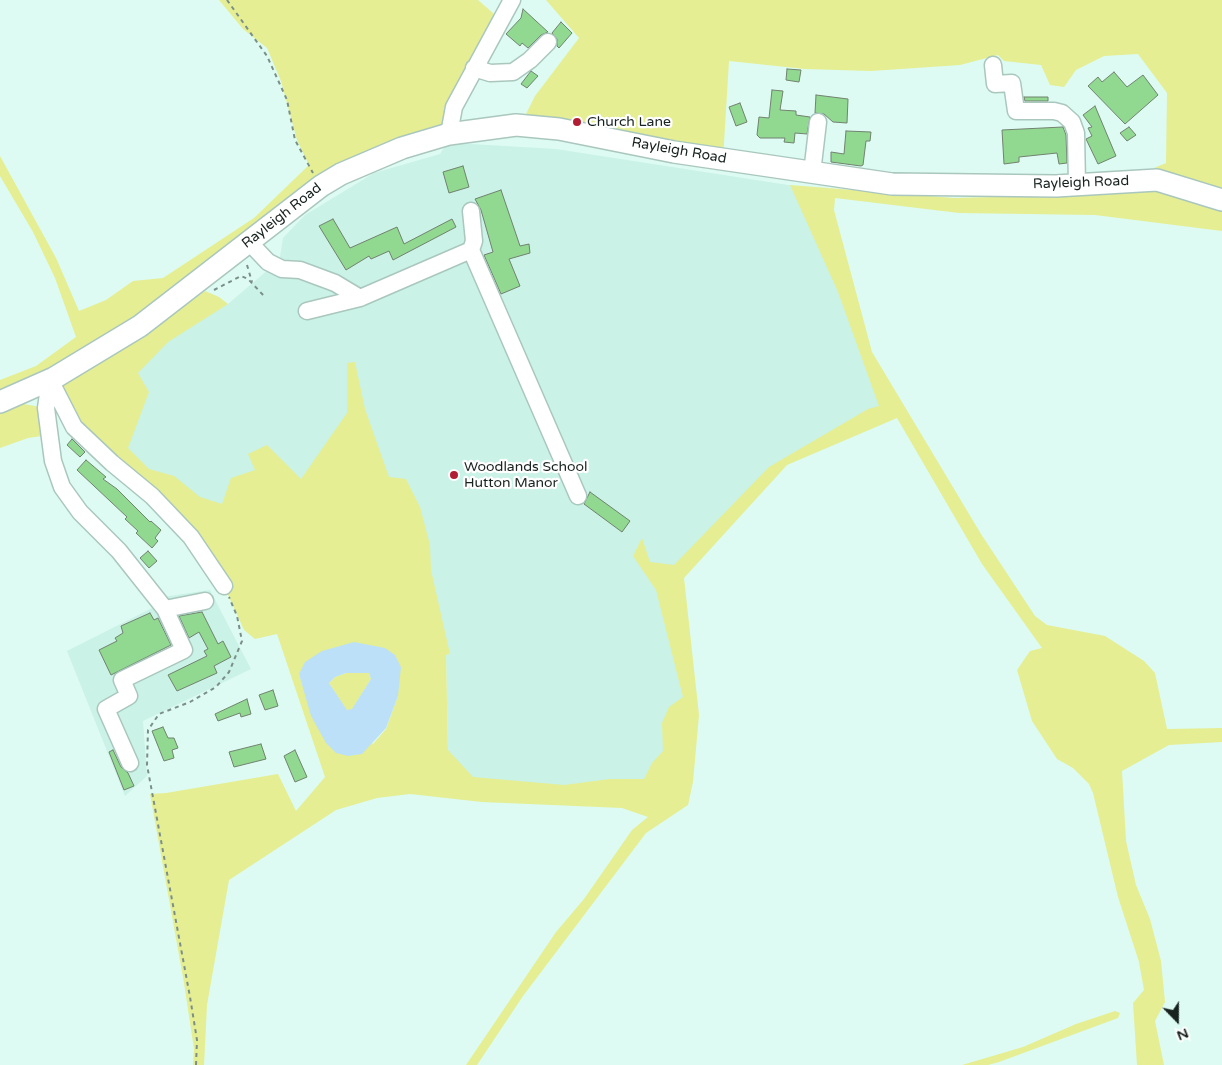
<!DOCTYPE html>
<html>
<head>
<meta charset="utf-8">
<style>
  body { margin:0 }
  #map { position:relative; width:1222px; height:1065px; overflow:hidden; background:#ddfbf2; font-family:"Varela Round",sans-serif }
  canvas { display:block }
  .north { position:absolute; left:1152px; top:995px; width:50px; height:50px; -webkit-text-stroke:4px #fff; paint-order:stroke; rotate:158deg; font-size:14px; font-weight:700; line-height:20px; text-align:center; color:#18231f }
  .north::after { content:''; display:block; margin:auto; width:18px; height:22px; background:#18231f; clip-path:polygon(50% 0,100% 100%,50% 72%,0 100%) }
</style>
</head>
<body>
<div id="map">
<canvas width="1222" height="1065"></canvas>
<div class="north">N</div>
</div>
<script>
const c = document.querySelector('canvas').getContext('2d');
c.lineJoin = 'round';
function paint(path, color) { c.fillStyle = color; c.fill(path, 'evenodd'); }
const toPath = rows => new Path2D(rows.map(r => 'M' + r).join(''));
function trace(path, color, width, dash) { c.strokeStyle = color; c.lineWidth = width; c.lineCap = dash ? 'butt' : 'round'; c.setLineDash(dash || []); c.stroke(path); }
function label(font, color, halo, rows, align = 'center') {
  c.font = font + ' "Varela Round",sans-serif'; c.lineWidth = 4.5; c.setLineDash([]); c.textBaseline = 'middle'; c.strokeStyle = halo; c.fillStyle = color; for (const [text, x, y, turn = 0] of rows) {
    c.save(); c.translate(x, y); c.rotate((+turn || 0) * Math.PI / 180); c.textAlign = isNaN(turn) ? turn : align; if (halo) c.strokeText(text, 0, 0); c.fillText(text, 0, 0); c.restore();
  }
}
const built = toPath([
  [453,143,556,149,814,189,888,411,786,461,681,573,689,787,449,789,446,655,450,655,252,595,141,478,92,382,151,345,228,304,276,263,280,257,283,238,305,215,374,173,440,154,445,146],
  [210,590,251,669,143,721,147,776,125,796,67,651,154,607,149,599]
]);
const green = toPath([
  [219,0,478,0,501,20,439,130,341,174,190,289,0,402,0,380,36,366,76,337,55,278,33,232,0,176,0,156,56,258,79,311,106,300,133,281,163,278,254,218,309,165,297,140,281,81,267,48,243,29],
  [546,0,1222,0,1222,200,1187,179,1154,168,1166,163,1167,93,1138,54,1104,56,1076,70,1064,87,1050,85,1041,65,1004,61,998,55,960,65,871,71,805,69,729,61,723,159,520,126,535,96,579,38],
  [790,185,954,198,1109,194,1154,190,1222,204,1222,231,1095,215,959,213,835,198,834,210,872,352,981,534,1035,616,1047,625,1105,636,1144,661,1155,673,1167,729,1222,728,1222,742,1169,745,1122,771,1126,841,1136,885,1150,919,1161,961,1165,1002,1155,1021,1164,1065,1137,1065,1133,1003,1144,990,1139,962,1118,897,1093,793,1089,784,1073,768,1057,759,1032,721,1017,670,1030,651,1042,648,982,564,897,418,787,465,684,578,699,715,693,782,688,805,646,833,523,996,477,1065,466,1065,556,932,584,899,632,830,648,817,622,808,482,802,410,794,377,798,336,810,229,880,207,1005,204,1065,193,1065,194,1049,184,983,150,794,166,793,278,774,296,811,325,777,277,634,255,639,244,630,224,586,191,537,74,427,59,387,128,346,205,291,219,297,228,304,168,342,138,373,149,392,128,448,149,469,174,476,200,497,222,504,231,478,255,470,248,454,267,445,301,479,347,413,347,363,355,362,365,409,389,477,406,479,420,507,430,545,431,570,450,654,446,655,448,750,473,777,564,785,610,779,644,779,652,763,663,751,662,723,669,707,683,697,656,590,633,556,642,538,650,562,674,565,769,467,868,409,879,406,838,292],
  [395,655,398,696,386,729,373,744,302,684,299,674],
  [18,403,46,408,42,436,28,438,0,448,0,408],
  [346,673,369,673,371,679,352,710,347,711,329,683,335,677],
  [1115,1011,1120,1013,1118,1018,999,1062,988,1065,962,1065,1023,1047,1076,1024]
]);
const water = toPath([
  [354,642,385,648,395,655,401,667,398,696,386,728,362,754,348,756,336,753,326,743,311,716,299,674,305,662,322,651],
  [346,673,369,673,371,679,352,709,347,710,329,683,335,677]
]);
const building = toPath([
  [523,9,548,32,541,35,528,48,522,43,520,46,506,34,521,18,523,9],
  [561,22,572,33,559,48,557,46,557,39,552,33,561,22],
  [787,69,801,70,799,82,786,80,787,69],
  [531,71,538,76,527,88,521,84,531,71],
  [1114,72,1127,87,1143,75,1158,95,1125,124,1088,86,1098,77,1102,82,1114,72],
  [772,90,783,91,780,110,796,111,796,115,810,117,807,134,795,133,794,143,784,142,785,138,760,138,757,135,759,117,769,118,772,90],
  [816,95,848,99,847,123,833,122,824,114,815,113,816,95],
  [1024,97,1048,97,1048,101,1025,101,1024,97],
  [740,103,747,122,736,126,729,107,740,103],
  [1095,106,1116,156,1098,164,1086,139,1092,136,1088,128,1092,127,1083,115,1095,106],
  [1063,127,1066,135,1067,163,1059,164,1057,153,1019,157,1019,162,1004,164,1002,130,1063,127],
  [1129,127,1136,135,1127,141,1120,133,1129,127],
  [846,131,871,132,870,141,866,141,863,165,861,166,831,162,831,152,844,154,846,131],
  [463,166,469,187,449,193,443,172,463,166],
  [501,190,520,246,529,244,530,253,509,259,520,286,501,294,484,255,493,252,481,210,475,199,501,190],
  [333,219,350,248,397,227,404,244,452,219,456,227,393,260,389,251,371,259,369,256,346,270,319,226,333,219],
  [72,439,85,452,80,457,67,445,72,439],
  [86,460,106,477,103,479,117,489,150,522,151,521,161,530,155,538,158,541,152,548,136,533,138,531,125,519,127,517,77,470,86,460],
  [590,492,630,521,622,532,584,504,590,492],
  [148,551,157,561,149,568,140,558,148,551],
  [202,612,218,644,223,641,231,657,214,666,217,673,177,691,168,675,207,656,204,651,208,649,199,632,189,638,179,616,202,612],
  [150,613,154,620,158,618,171,645,111,675,99,650,117,641,115,638,123,633,121,626,150,613],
  [273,690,278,706,265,710,259,695,273,690],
  [247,699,251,714,241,717,240,713,218,721,215,714,247,699],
  [163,727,168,738,174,738,178,748,172,750,174,758,164,761,152,731,163,727],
  [261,744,266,759,234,767,229,752,261,744],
  [113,750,121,767,128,773,134,786,124,790,109,752,113,750],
  [295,750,307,777,295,782,284,756,295,750]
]);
const path = toPath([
  [227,0,267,56,287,100,295,140,313,173],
  [247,265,252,282],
  [214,290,241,276,248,279,265,297],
  [196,1065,197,1040,190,997,147,765,148,730,159,714,190,702,216,687,229,672,242,641,237,616,229,597]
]);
const minor = toPath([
  [993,65,995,84,1012,83,1016,111,1054,111,1062,113,1072,122,1076,133,1077,185],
  [474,68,490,73,513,72,530,60,548,42],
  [449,134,454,107,512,0],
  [812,173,818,122],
  [471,211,474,241,471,250],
  [249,242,268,262,282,269,300,270,335,283,360,298,471,250,578,496],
  [307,311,360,298],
  [50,380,46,408,53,461,62,487,80,512,119,551,165,609,184,650,122,680,129,696,106,709,130,763],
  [50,380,74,427,112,463,152,496,191,537,224,586],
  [165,609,205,601]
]);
const major = toPath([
  [0,402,54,378,140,326,321,186,341,174,402,148,449,134,516,125,559,129,674,152,892,184,1056,186,1157,180,1222,200]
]);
const markers = [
  [577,122,5,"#b11e33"],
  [454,475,5,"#b11e33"]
];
const poiNames = [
  ["Church Lane",587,122],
  ["Woodlands School",464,467],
  ["Hutton Manor",464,483]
];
const streetNames = [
  ["Rayleigh Road",679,151,10],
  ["Rayleigh Road",1081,183,-2],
  ["Rayleigh Road",282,216,-38]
];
paint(built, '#caf2e6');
paint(green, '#e5ee92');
paint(water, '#bce0f7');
paint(building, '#91d890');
trace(building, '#718270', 1);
trace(minor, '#aac7be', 19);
trace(major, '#aac7be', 24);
trace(path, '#7b8f89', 2, [4, 4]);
trace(minor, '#fff', 16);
trace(major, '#fff', 21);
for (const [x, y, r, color] of markers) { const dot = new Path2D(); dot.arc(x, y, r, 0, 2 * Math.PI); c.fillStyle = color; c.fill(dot); trace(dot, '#fff', 2); }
label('14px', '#18231f', '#fff', poiNames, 'left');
label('14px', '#18231f', '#fff', streetNames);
</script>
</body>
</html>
